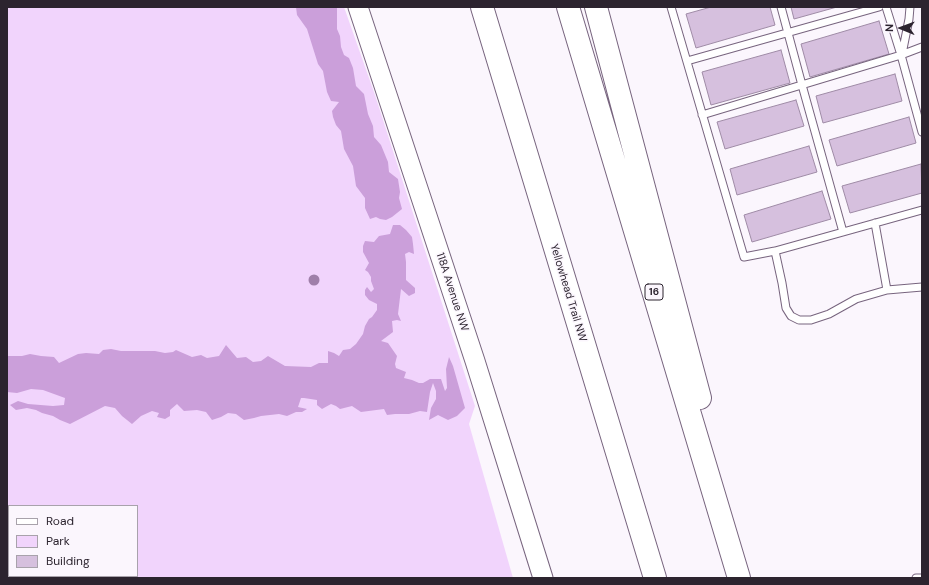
<!DOCTYPE html>
<html>
<head>
<meta charset="utf-8">
<style>
  body { margin:0 }
  #map { position:relative; width:929px; height:585px; overflow:hidden; background:#fbf6fd; font-family:"DM Sans",sans-serif }
  canvas { display:block }
  .frame { position:absolute; inset:0; border:8px solid #2c242f; pointer-events:none }
  .legend { position:absolute; left:8px; top:505px; width:130px; height:72px; box-sizing:border-box; background:#fbf6fd; border:1px solid #a8a2ab; margin:0; padding:5px 7px; list-style:none; font-size:12px; color:#2c242f }
  .legend li { display:flex; align-items:center; gap:8px; height:20px }
  .legend b { width:20px; border:1px solid #a8a2ab }
  .north { position:absolute; left:881px; top:8px; width:40px; height:40px; -webkit-text-stroke:3px #fbf6fd; paint-order:stroke; rotate:271deg; font-size:11px; font-weight:700; line-height:16px; text-align:center; color:#2c242f }
  .north::after { content:''; display:block; margin:auto; width:14px; height:18px; background:#2c242f; clip-path:polygon(50% 0,100% 100%,50% 72%,0 100%) }
</style>
</head>
<body>
<div id="map">
<canvas width="929" height="585"></canvas>
<div class="frame"></div>
<ul class="legend">
<li><b style="height:5px;background:#fff"></b>Road</li>
<li><b style="height:11px;background:#f1d4fc"></b>Park</li>
<li><b style="height:11px;background:#d6c0de"></b>Building</li>
</ul>
<div class="north">N</div>
</div>
<script>
const c = document.querySelector('canvas').getContext('2d');
c.lineJoin = 'round';
function paint(path, color) { c.fillStyle = color; c.fill(path, 'evenodd'); }
const toPath = rows => new Path2D(rows.map(r => 'M' + r).join(''));
function trace(path, color, width, dash) { c.strokeStyle = color; c.lineWidth = width; c.lineCap = dash ? 'butt' : 'round'; c.setLineDash(dash || []); c.stroke(path); }
function label(font, color, halo, rows, align = 'center') {
  c.font = font + ' "DM Sans",sans-serif'; c.lineWidth = 3; c.setLineDash([]); c.textBaseline = 'middle'; c.strokeStyle = halo; c.fillStyle = color; for (const [text, x, y, turn = 0] of rows) {
    c.save(); c.translate(x, y); c.rotate((+turn || 0) * Math.PI / 180); c.textAlign = isNaN(turn) ? turn : align; if (halo) c.strokeText(text, 0, 0); c.fillText(text, 0, 0); c.restore();
  }
}
const green = toPath([
  [7,7,344,7,375,95,475,406,469,424,513,578,7,578],
  [9,506,137,506,137,576,9,576]
]);
const forest = toPath([
  [296,7,333,7,337,8,337,29,340,36,341,47,344,55,349,58,353,68,356,86,364,94,368,114,373,126,374,137,381,145,388,162,389,172,398,179,400,192,399,198,402,209,392,217,386,220,380,219,376,217,370,219,365,208,365,198,356,186,353,166,344,149,341,131,336,125,333,117,332,111,339,102,331,101,327,92,323,71,318,64,307,29,297,15],
  [393,225,400,225,406,230,412,237,413,244,414,254,409,252,405,254,406,262,406,280,415,288,415,293,409,296,401,289,398,314,401,321,397,320,392,321,393,332,381,341,388,343,397,356,395,364,396,368,406,372,404,378,412,380,419,383,423,383,430,379,441,379,445,391,447,388,446,369,449,357,453,366,465,408,457,416,448,420,438,415,429,420,431,408,436,399,436,391,433,383,430,392,427,412,420,411,409,414,395,414,387,415,384,409,361,412,352,406,340,409,336,406,331,404,322,409,317,405,317,400,304,398,301,398,298,407,307,409,302,412,296,412,287,416,279,414,261,416,254,418,244,420,236,414,228,413,221,417,212,420,206,412,197,410,184,411,177,404,170,410,170,416,165,419,157,417,159,413,152,411,141,416,132,424,122,416,115,408,105,406,70,424,60,420,53,416,42,413,36,410,27,408,16,410,10,405,18,401,28,404,53,406,64,405,65,398,43,390,31,389,17,393,7,392,7,356,22,356,30,354,41,356,54,357,59,363,78,354,86,353,99,354,103,350,111,349,121,351,155,351,165,353,173,352,176,350,192,357,201,355,207,358,219,356,226,345,237,358,246,357,253,362,261,361,268,356,285,366,311,367,319,363,328,363,328,351,334,353,339,356,343,350,350,349,356,344,363,334,365,326,369,319,372,317,377,310,377,304,369,300,365,295,365,290,367,287,371,292,374,289,371,281,371,277,368,272,365,270,369,263,363,252,363,246,365,241,374,242,379,236,390,234]
]);
const building = toPath([
  [711,7,770,7,775,25,696,48,686,14,711,7],
  [791,7,837,7,794,19,791,7],
  [879,21,889,54,810,77,801,44,879,21],
  [781,50,790,83,711,105,702,72,781,50],
  [895,74,902,101,823,123,816,96,895,74],
  [796,100,804,126,725,149,717,122,796,100],
  [909,117,916,143,837,166,829,140,909,117],
  [809,146,817,172,737,195,730,169,809,146],
  [921,164,922,193,850,213,842,186,921,164],
  [822,191,831,219,752,242,744,215,822,191]
]);
const service = toPath([
  [671,7,744,257,775,251,922,210],
  [781,7,802,85,843,232],
  [886,7,901,55,922,132],
  [902,54,909,19,910,7],
  [687,61,879,7],
  [702,115,901,55,922,47],
  [875,223,887,290],
  [775,251,782,283,786,308,791,316,799,320,811,320,829,314,856,299,887,290,922,287],
  [916,578,922,578]
]);
const tertiary = toPath([
  [358,7,475,361,543,578]
]);
const motorway = toPath([
  [482,7,655,578],
  [568,7,739,578],
  [596,7,700,398]
]);
const trees = [
  [314,280]
];
const shields = [
  [654,292,18]
];
const shieldNames = [
  ["16",654,292]
];
const streetNames = [
  ["118A Avenue NW",452,292,72],
  ["Yellowhead Trail NW",568,293,73]
];
paint(green, '#f1d4fc');
paint(forest, '#cb9fda');
paint(building, '#d6c0de');
trace(building, '#9f8ba6', 1);
trace(service, '#77647e', 9);
trace(tertiary, '#77647e', 21);
trace(motorway, '#77647e', 24);
trace(service, '#fff', 7);
trace(tertiary, '#fff', 19);
trace(motorway, '#fff', 22);
c.fillStyle = '#9f7fa9';
for (const [x, y] of trees) { c.beginPath(); c.arc(x, y, 5.5, 0, 2 * Math.PI); c.fill(); }
for (const [x, y, w] of shields) { const box = new Path2D(); box.roundRect(x - w / 2, y - 8, w, 16, 3); c.fillStyle = '#fbf6fd'; c.fill(box); trace(box, '#2c242f', 1); }
label('bold 10px', '#2c242f', null, shieldNames);
label('11px', '#2c242f', '#fbf6fd', streetNames);
</script>
</body>
</html>
